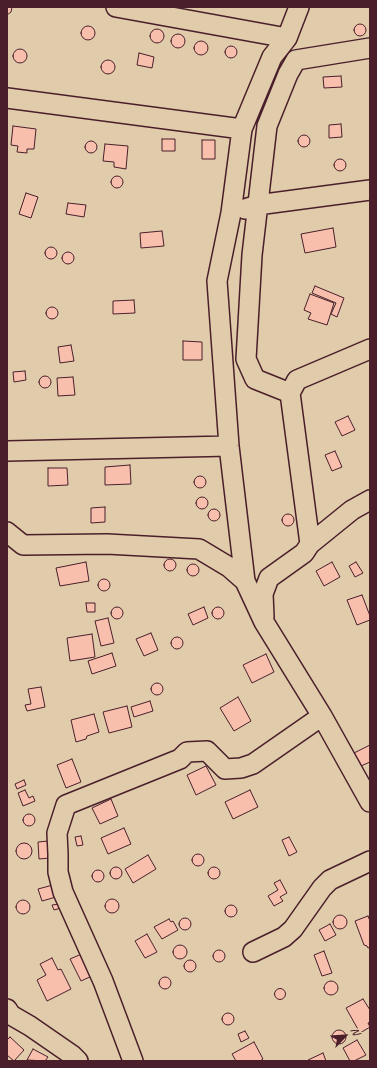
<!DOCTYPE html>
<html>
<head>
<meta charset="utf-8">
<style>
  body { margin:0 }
  #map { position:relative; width:377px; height:1068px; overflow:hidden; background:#e0ccaa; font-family:Caveat,sans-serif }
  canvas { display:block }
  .frame { position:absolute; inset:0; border:8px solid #4a1f2b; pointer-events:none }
  .north { position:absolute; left:325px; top:1016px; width:40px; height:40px; -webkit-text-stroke:3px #e0ccaa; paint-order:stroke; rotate:65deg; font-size:11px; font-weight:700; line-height:16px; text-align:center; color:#4a1f2b }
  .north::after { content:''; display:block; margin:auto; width:14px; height:18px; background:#4a1f2b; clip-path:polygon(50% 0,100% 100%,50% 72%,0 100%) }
</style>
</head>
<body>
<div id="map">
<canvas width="377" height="1068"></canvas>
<div class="frame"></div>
<div class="north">N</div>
</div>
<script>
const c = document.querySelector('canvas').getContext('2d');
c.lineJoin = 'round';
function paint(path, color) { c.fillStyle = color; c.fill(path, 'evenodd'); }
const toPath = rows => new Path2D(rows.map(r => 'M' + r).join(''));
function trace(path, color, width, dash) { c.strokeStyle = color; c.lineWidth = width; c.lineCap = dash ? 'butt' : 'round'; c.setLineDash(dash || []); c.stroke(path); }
const building = toPath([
  [7,7,12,7,11,12,7,15,7,7],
  '354 30a6 6 0 1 1 12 0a6 6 0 1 1-12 0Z',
  '81 33a7 7 0 1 1 14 0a7 7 0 1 1-14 0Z',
  '150 36a7 7 0 1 1 14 0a7 7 0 1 1-14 0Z',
  '171 41a7 7 0 1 1 14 0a7 7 0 1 1-14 0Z',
  '194 48a7 7 0 1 1 14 0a7 7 0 1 1-14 0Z',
  '225 52a6 6 0 1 1 12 0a6 6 0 1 1-12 0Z',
  '13 56a7 7 0 1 1 14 0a7 7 0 1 1-14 0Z',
  [139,53,154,57,152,68,137,65,139,53],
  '101 67a7 7 0 1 1 14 0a7 7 0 1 1-14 0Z',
  [341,76,342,87,324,88,323,77,341,76],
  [341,124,342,137,329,138,329,125,341,124],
  [13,126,36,129,34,149,27,149,27,153,17,152,18,146,11,145,13,126],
  '298 141a6 6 0 1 1 12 0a6 6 0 1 1-12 0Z',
  [162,139,175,139,175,151,162,151,162,139],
  [202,140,215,140,215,159,202,159,202,140],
  '85 147a6 6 0 1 1 12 0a6 6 0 1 1-12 0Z',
  [105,144,128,146,126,169,114,167,114,162,103,161,105,144],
  '334 165a6 6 0 1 1 12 0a6 6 0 1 1-12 0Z',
  '111 182a6 6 0 1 1 12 0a6 6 0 1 1-12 0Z',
  [26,193,38,197,31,218,19,214,26,193],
  [68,203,86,205,84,217,66,214,68,203],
  [333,228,336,247,305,253,301,234,333,228],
  [162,231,164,246,141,248,140,233,162,231],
  '45 253a6 6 0 1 1 12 0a6 6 0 1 1-12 0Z',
  '62 258a6 6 0 1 1 12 0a6 6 0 1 1-12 0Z',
  [315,286,344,298,337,317,331,314,336,303,312,293,315,286],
  [310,294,334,303,327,325,308,319,311,313,304,310,310,294],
  [134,300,135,313,113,314,113,301,134,300],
  '46 313a6 6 0 1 1 12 0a6 6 0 1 1-12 0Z',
  [183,341,202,342,202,360,183,360,183,341],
  [71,345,74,361,60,363,58,347,71,345],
  [25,371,26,380,14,382,13,372,25,371],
  '39 382a6 6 0 1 1 12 0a6 6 0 1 1-12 0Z',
  [73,377,75,395,58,396,57,378,73,377],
  [348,416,355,430,342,436,335,422,348,416],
  [335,451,342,467,332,471,325,455,335,451],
  [130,465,131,484,105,485,105,467,130,465],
  [48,468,67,468,68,485,48,486,48,468],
  '194 482a6 6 0 1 1 12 0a6 6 0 1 1-12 0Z',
  '196 503a6 6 0 1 1 12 0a6 6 0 1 1-12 0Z',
  [105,507,105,522,91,523,91,508,105,507],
  '208 515a6 6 0 1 1 12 0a6 6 0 1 1-12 0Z',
  '282 520a6 6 0 1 1 12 0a6 6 0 1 1-12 0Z',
  '164 565a6 6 0 1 1 12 0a6 6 0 1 1-12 0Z',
  [86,562,89,581,60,586,56,568,86,562],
  [332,562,340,577,324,586,316,571,332,562],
  [356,562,363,573,355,577,349,566,356,562],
  '187 570a6 6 0 1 1 12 0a6 6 0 1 1-12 0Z',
  '98 585a6 6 0 1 1 12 0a6 6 0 1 1-12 0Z',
  [362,595,370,616,370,620,357,625,347,600,362,595],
  [86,603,95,603,95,612,87,612,86,603],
  [204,607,208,618,193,625,188,614,204,607],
  '212 613a6 6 0 1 1 12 0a6 6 0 1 1-12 0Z',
  '111 613a6 6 0 1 1 12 0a6 6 0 1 1-12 0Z',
  [108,618,114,643,101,646,95,621,108,618],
  [151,633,158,650,144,656,136,639,151,633],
  [92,634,95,657,70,661,67,638,92,634],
  '171 643a6 6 0 1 1 12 0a6 6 0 1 1-12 0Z',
  [112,653,116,666,92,674,88,661,112,653],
  [266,654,274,672,252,683,243,665,266,654],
  '151 689a6 6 0 1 1 12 0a6 6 0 1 1-12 0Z',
  [41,687,45,707,27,711,25,705,31,704,28,689,41,687],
  [238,697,251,721,234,731,220,708,238,697],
  [150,701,153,711,134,717,131,707,150,701],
  [127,706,132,727,109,733,103,712,127,706],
  [94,714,99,732,87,736,86,739,76,742,71,720,94,714],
  [370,745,370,762,361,766,354,753,370,745],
  [72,759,81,782,66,788,57,765,72,759],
  [206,766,216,785,196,795,187,775,206,766],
  [24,780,26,785,17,789,15,784,24,780],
  [25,790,29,798,33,796,35,801,23,806,18,793,25,790],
  [250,790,258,807,233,819,225,802,250,790],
  [111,799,118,816,100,824,92,808,111,799],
  '23 820a6 6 0 1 1 12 0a6 6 0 1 1-12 0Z',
  [124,828,131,844,108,854,101,838,124,828],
  [81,836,83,845,77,846,75,837,81,836],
  [289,837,297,852,289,856,282,840,289,837],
  [48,841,50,858,39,859,38,842,48,841],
  '16 851a8 8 0 1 1 16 0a8 8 0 1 1-16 0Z',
  '192 860a6 6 0 1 1 12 0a6 6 0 1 1-12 0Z',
  [148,855,156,869,133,883,125,869,148,855],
  '208 873a6 6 0 1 1 12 0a6 6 0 1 1-12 0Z',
  '110 873a6 6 0 1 1 12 0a6 6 0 1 1-12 0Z',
  '92 876a6 6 0 1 1 12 0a6 6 0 1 1-12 0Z',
  [280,880,287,893,280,897,283,901,274,906,268,896,278,890,274,883,280,880],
  [53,885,56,897,42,901,38,889,53,885],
  '105 906a7 7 0 1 1 14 0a7 7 0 1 1-14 0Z',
  '16 907a7 7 0 1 1 14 0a7 7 0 1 1-14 0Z',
  [60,904,61,908,54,910,52,905,60,904],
  '225 911a6 6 0 1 1 12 0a6 6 0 1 1-12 0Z',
  '333 922a7 7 0 1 1 14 0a7 7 0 1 1-14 0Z',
  [368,916,370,921,370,947,368,948,367,946,364,945,355,921,368,916],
  '179 924a6 6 0 1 1 12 0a6 6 0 1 1-12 0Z',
  [169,919,171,922,173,921,178,930,162,939,154,927,169,919],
  [330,924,336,935,325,941,319,930,330,924],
  [147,934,157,952,145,958,135,941,147,934],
  '173 952a7 7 0 1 1 14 0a7 7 0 1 1-14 0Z',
  '213 956a6 6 0 1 1 12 0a6 6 0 1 1-12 0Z',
  [324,951,332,973,322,976,314,955,324,951],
  [84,953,94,975,81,981,70,959,84,953],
  [52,958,58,970,61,969,71,989,47,1001,37,980,46,975,40,964,52,958],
  '184 966a6 6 0 1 1 12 0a6 6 0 1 1-12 0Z',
  '159 983a6 6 0 1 1 12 0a6 6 0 1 1-12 0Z',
  '324 988a7 7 0 1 1 14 0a7 7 0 1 1-14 0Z',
  '274.5 994a5.5 5.5 0 1 1 11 0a5.5 5.5 0 1 1-11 0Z',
  [363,999,370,1010,370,1022,368,1023,370,1027,360,1033,346,1008,363,999],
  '222 1019a6 6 0 1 1 12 0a6 6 0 1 1-12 0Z',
  '332 1037a7 7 0 1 1 14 0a7 7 0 1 1-14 0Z',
  [245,1031,249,1038,241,1042,238,1034,245,1031],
  [10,1037,24,1050,14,1061,7,1055,7,1040,10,1037],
  [357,1040,366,1055,354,1061,350,1061,343,1048,357,1040],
  [254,1042,263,1059,260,1061,236,1061,232,1054,254,1042],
  [33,1049,48,1057,45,1061,27,1060,33,1049],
  [323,1053,326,1061,308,1061,308,1060,323,1053]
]);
const minor = toPath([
  [116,7,287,38],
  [299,7,287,38,272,57,242,129,231,213,217,281,229,446,245,581,264,622,322,716,370,802],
  [7,98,242,129],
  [245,209,257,205,370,190],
  [290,393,255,379,246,359,252,255,267,126,288,74,296,60,370,48],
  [7,451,229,446],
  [7,532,23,545,107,544,199,549,229,567,245,581],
  [310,544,290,393,297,380,370,349],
  [264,617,263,594,269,578,304,553,310,544,352,510,370,500],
  [253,952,284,937,293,929,322,888,330,880,370,861],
  [7,1009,11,1015,30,1026,72,1055,78,1061],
  [133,1061,103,981,63,892,58,872,58,854,57,833,66,805,180,759,187,752,207,751,225,769,241,768,253,764,322,716]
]);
paint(building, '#f7bfac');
trace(building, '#4a1f2b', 1);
trace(minor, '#4a1f2b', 22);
trace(minor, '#e0ccaa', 19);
</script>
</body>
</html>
